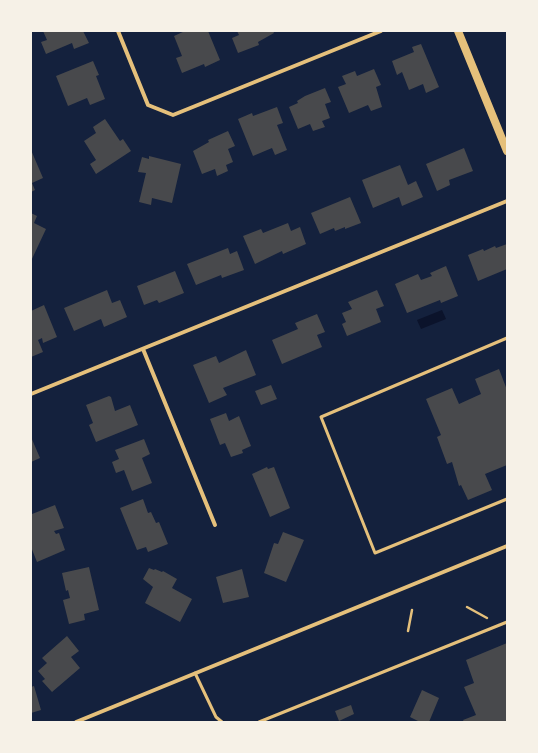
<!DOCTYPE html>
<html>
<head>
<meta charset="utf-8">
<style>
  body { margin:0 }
  #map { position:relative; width:538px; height:753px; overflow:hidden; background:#14213d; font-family:Karla,sans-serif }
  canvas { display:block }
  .frame { position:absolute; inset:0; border:32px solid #f6f1e7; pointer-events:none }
</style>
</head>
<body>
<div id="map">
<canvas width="538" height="753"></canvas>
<div class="frame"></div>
</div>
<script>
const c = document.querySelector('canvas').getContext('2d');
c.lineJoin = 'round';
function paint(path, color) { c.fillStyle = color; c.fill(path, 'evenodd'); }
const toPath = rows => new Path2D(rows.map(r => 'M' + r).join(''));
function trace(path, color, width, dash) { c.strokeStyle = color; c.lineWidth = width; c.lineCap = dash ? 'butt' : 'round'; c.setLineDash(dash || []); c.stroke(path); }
const water = toPath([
  [442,310,446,319,421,329,417,320]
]);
const building = toPath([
  [43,31,83,31,89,43,74,49,72,43,46,54,41,42,47,40],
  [185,31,208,31,220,60,205,67,204,64,182,73,176,58,182,56,174,36],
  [237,31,273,31,274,33,258,42,259,45,238,53,232,38,239,35],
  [421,44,439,87,426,93,423,84,409,90,402,72,397,75,392,61,414,52,412,47],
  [93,61,99,75,96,76,105,99,90,105,87,98,68,106,56,76],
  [374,69,381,85,376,87,382,107,371,111,368,105,349,113,338,87,346,84,342,76,355,71,357,76],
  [325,88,331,102,325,104,330,118,322,121,325,127,313,131,310,124,298,129,289,107,298,103,297,101,305,96],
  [277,107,283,123,277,125,287,150,275,155,272,148,253,156,238,119,252,113,253,116],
  [105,119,120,141,123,139,131,151,96,174,90,164,96,160,84,141,96,133,93,127],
  [228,131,235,146,228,149,233,162,226,165,228,171,217,176,215,169,202,174,193,151,209,142,208,140],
  [464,148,473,171,449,180,450,185,437,191,426,164],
  [31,150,43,178,32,183,35,190,31,192],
  [149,156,181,164,172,203,152,198,151,205,139,202,146,173,138,172,142,157,149,159],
  [400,165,408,185,416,181,423,197,402,206,399,197,373,208,362,180],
  [350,197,361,223,345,229,345,227,335,231,334,228,320,234,311,213],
  [31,213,37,216,34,223,46,229,31,261],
  [288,223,291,231,300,227,306,244,283,254,282,251,255,264,243,236,261,229,263,233],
  [507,244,507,269,478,281,468,255,483,249,484,251,495,246,496,248],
  [228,248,230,254,237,251,244,270,222,278,221,275,196,285,187,264],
  [446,266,458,296,441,303,440,300,407,313,395,284,418,274,421,280,432,276,430,273],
  [175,271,184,293,159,303,157,300,144,305,137,286],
  [107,290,112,303,120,300,127,317,104,327,101,319,74,331,64,308],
  [377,290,384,306,376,309,381,322,347,336,342,324,346,322,342,313,352,309,348,302],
  [44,305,57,337,43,343,42,338,38,340,43,352,31,357,31,311],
  [317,314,325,332,317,335,322,347,282,364,272,340,298,329,295,323],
  [246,350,256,375,223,388,227,395,209,403,193,365,216,356,219,363],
  [499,369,507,390,507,465,485,474,492,490,468,500,461,485,459,486,452,462,447,464,437,437,441,435,426,399,452,388,459,404,481,394,475,379],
  [271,385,277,399,261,405,255,391],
  [109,396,111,397,115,411,130,405,138,425,96,442,89,425,93,423,86,405],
  [226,413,229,421,239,416,251,446,242,450,243,453,231,457,225,443,220,445,210,419],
  [31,437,40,458,31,462],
  [144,439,150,454,142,458,152,483,132,491,124,470,116,473,112,462,119,459,115,450],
  [267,467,268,469,274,467,290,508,270,517,252,474],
  [143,499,148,513,151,512,156,523,159,522,168,544,148,552,146,547,137,550,120,508],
  [55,505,64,528,54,531,56,534,59,533,65,550,37,562,31,547,31,511,32,514],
  [283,532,304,540,286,582,264,573,274,543,278,544],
  [89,567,99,610,84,614,85,620,69,624,63,600,70,598,68,590,66,591,62,573],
  [149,568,154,570,155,569,162,572,163,571,177,579,172,588,192,599,180,622,145,603,153,587,143,579],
  [242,569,249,597,223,603,216,577],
  [67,636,79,651,71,657,80,668,52,692,42,681,45,679,38,671,47,663,42,658],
  [507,643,507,722,464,722,463,720,476,715,464,687,474,683,466,660],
  [34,686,41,710,31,713,31,687],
  [422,690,439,698,429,722,420,722,410,717],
  [351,705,354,714,339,721,335,711]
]);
const path = toPath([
  [467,607,487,618],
  [408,631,412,610]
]);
const service = toPath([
  [507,338,321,417,375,553,507,499],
  [195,673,216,717,222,722],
  [259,722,507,622]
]);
const minor = toPath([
  [118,31,148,105,173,115,381,31],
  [143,349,215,525],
  [31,394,507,201],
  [76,722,507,546]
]);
const secondary = toPath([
  [458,31,507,151]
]);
paint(water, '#0b132b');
paint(building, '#48494c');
trace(path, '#e5c07b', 2.5);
trace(service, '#e5c07b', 3);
trace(minor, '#e5c07b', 4);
trace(secondary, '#e5c07b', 8);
</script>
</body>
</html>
